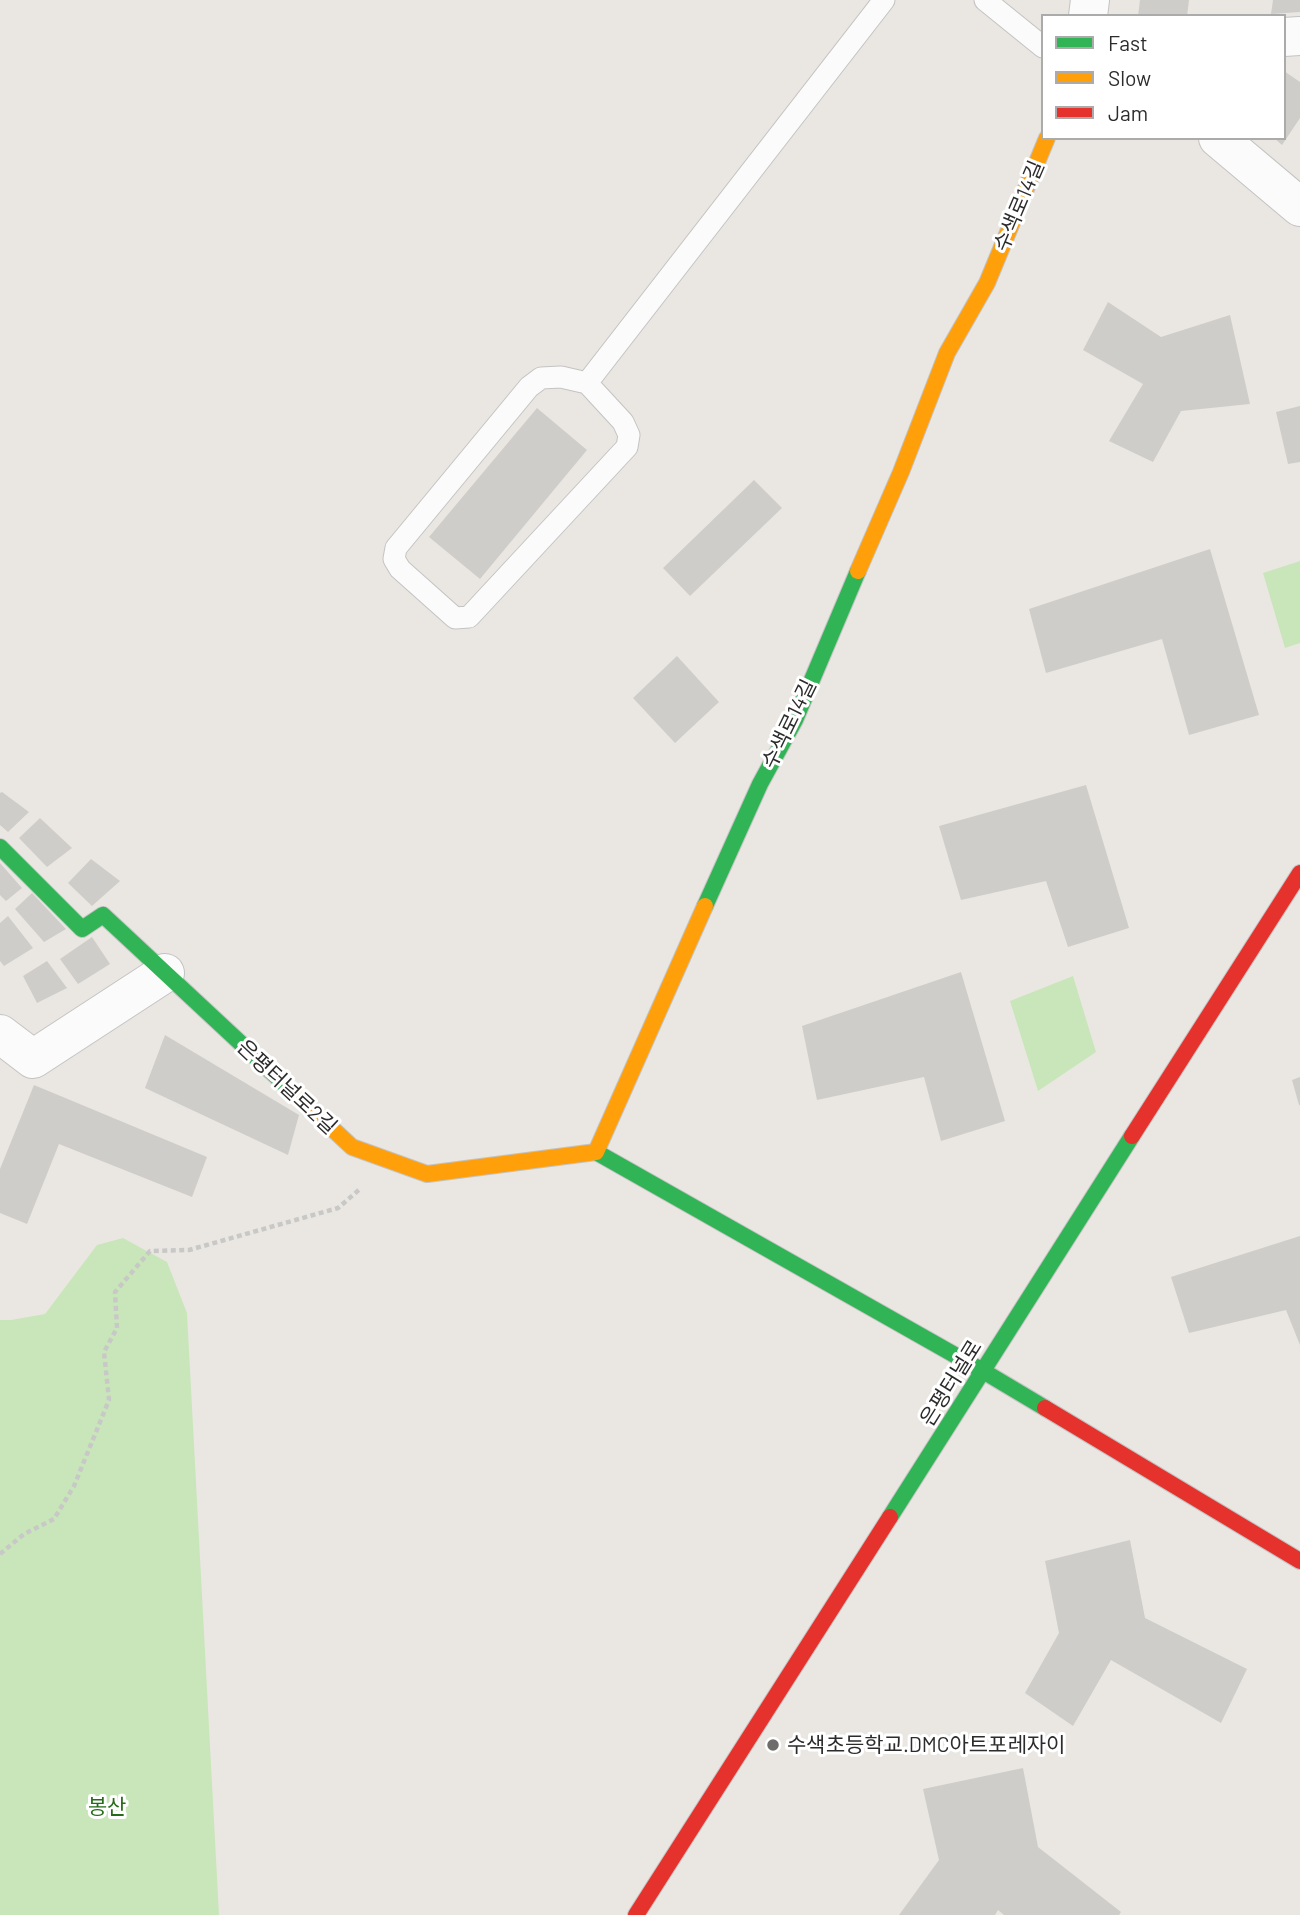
<!DOCTYPE html>
<html>
<head>
<meta charset="utf-8">
<style>
  body { margin:0 }
  #map { position:relative; width:1300px; height:1915px; overflow:hidden; background:#eae7e2; font-family:Barlow,sans-serif }
  canvas { display:block }
  .legend { position:absolute; left:1041px; top:14px; width:245px; height:126px; box-sizing:border-box; background:#fff; border:2px solid #ababab; margin:0; padding:9px 12px; list-style:none; font-size:21px; color:#2c2c2c }
  .legend li { display:flex; align-items:center; gap:14px; height:35px }
  .legend b { width:35px; border:2px solid #ababab }
</style>
</head>
<body>
<div id="map">
<canvas width="1300" height="1915"></canvas>
<ul class="legend">
<li><b style="height:9px;background:#30b455"></b>Fast</li>
<li><b style="height:9px;background:#ff9f0a"></b>Slow</li>
<li><b style="height:9px;background:#e5322d"></b>Jam</li>
</ul>
</div>
<script>
const c = document.querySelector('canvas').getContext('2d');
c.lineJoin = 'round';
function paint(path, color) { c.fillStyle = color; c.fill(path, 'evenodd'); }
const toPath = rows => new Path2D(rows.map(r => 'M' + r).join(''));
function trace(path, color, width, dash) { c.strokeStyle = color; c.lineWidth = width; c.lineCap = dash ? 'butt' : 'round'; c.setLineDash(dash || []); c.stroke(path); }
function label(font, color, halo, rows, align = 'center') {
  c.font = font + ' Barlow,"Noto Sans KR",sans-serif'; c.lineWidth = 6; c.setLineDash([]); c.textBaseline = 'middle'; c.strokeStyle = halo; c.fillStyle = color; for (const [text, x, y, turn = 0] of rows) {
    c.save(); c.translate(x, y); c.rotate((+turn || 0) * Math.PI / 180); c.textAlign = isNaN(turn) ? turn : align; if (halo) c.strokeText(text, 0, 0); c.fillText(text, 0, 0); c.restore();
  }
}
const green = toPath([
  [1300,561,1300,643,1285,648,1263,573],
  [1073,976,1096,1052,1038,1091,1010,1001],
  [123,1238,167,1262,187,1313,219,1915,0,1915,0,1320,11,1320,45,1314,97,1245]
]);
const building = toPath([
  [1140,0,1189,0,1187,16,1138,16],
  [1273,0,1300,0,1300,12,1271,14],
  [1284,71,1300,82,1300,118,1282,145,1274,138,1284,138],
  [1108,302,1161,337,1230,315,1250,404,1181,411,1153,462,1109,441,1143,384,1083,350],
  [1300,406,1300,462,1288,464,1276,412],
  [537,408,587,450,480,579,429,537],
  [754,480,782,508,690,596,663,568],
  [1210,549,1259,715,1189,735,1162,639,1046,673,1029,609],
  [677,656,719,702,675,743,633,698],
  [1086,785,1129,928,1068,947,1046,881,961,900,939,826],
  [2,792,29,812,8,832,0,825,0,793],
  [40,818,72,848,47,867,19,838],
  [91,859,120,881,92,906,68,883],
  [0,863,22,888,6,901,0,895],
  [32,893,66,929,44,942,15,909],
  [8,916,33,948,4,966,0,961,0,923],
  [92,937,110,964,78,984,60,959],
  [47,961,67,988,37,1003,23,976],
  [961,972,1005,1121,941,1141,924,1077,817,1100,802,1026],
  [165,1035,299,1115,288,1155,145,1088],
  [1300,1077,1300,1105,1299,1105,1292,1080],
  [34,1085,207,1157,192,1197,59,1144,27,1224,0,1213,0,1169],
  [1300,1236,1300,1345,1286,1310,1189,1333,1171,1277],
  [1130,1540,1145,1618,1247,1669,1221,1723,1111,1660,1073,1726,1025,1693,1059,1633,1045,1561],
  [1023,1768,1038,1847,1121,1912,1119,1915,1004,1915,998,1910,995,1915,899,1915,939,1860,923,1789]
]);
const path = toPath([
  [0,1554,24,1534,54,1519,74,1486,109,1400,104,1352,117,1328,115,1292,150,1251,189,1250,338,1208,360,1189]
]);
const lane = toPath([
  [985,0,1043,47],
  [561,377,587,383,623,422,629,435,627,447,469,617,455,618,400,569,394,559,396,548,529,387,541,378,561,377],
  [587,383,884,0]
]);
const street = toPath([
  [1088,16,1090,0],
  [1284,37,1300,36],
  [1218,138,1300,207],
  [0,1034,33,1059,165,973]
]);
const fast = toPath([
  [0,847,82,929,103,915,292,1091],
  [705,906,760,784,795,720,858,571],
  [596,1152,983,1371,1045,1408],
  [890,1517,1132,1136]
]);
const slow = toPath([
  [858,571,901,472,947,353,987,283,1047,138],
  [292,1091,352,1147,427,1174,596,1152,705,906]
]);
const jam = toPath([
  [1132,1136,1300,873],
  [1045,1408,1300,1561],
  [636,1915,890,1517]
]);
const markers = [
  [773,1745,7,"#6e6d6c"]
];
const streetNames = [
  ["수색로14길",1019,206,-67],
  ["수색로14길",789,724,-64],
  ["은평터널로2길",287,1087,43],
  ["은평터널로",951,1383,-58]
];
const poiNames = [
  ["수색초등학교.DMC아트포레자이",787,1745]
];
const parkNames = [
  ["봉산",107,1807]
];
paint(green, '#c9e6ba');
paint(building, '#cfcdc9');
trace(lane, '#c4c3c3', 23);
trace(street, '#c4c3c3', 40);
trace(fast, '#c4c3c3', 18);
trace(slow, '#c4c3c3', 18);
trace(jam, '#c4c3c3', 18);
trace(path, '#c8c8c7', 4.5, [5, 3.5]);
trace(lane, '#fcfbfb', 21);
trace(street, '#fcfbfb', 38);
trace(fast, '#30b455', 16);
trace(slow, '#ff9f0a', 16);
trace(jam, '#e5322d', 16);
for (const [x, y, r, color] of markers) { const dot = new Path2D(); dot.arc(x, y, r, 0, 2 * Math.PI); c.fillStyle = color; c.fill(dot); trace(dot, '#fff', 2.5); }
label('21px', '#2c2c2c', '#fff', streetNames);
label('21px', '#2c2c2c', '#fff', poiNames, 'left');
label('21px', '#246c18', '#fff', parkNames);
</script>
</body>
</html>
